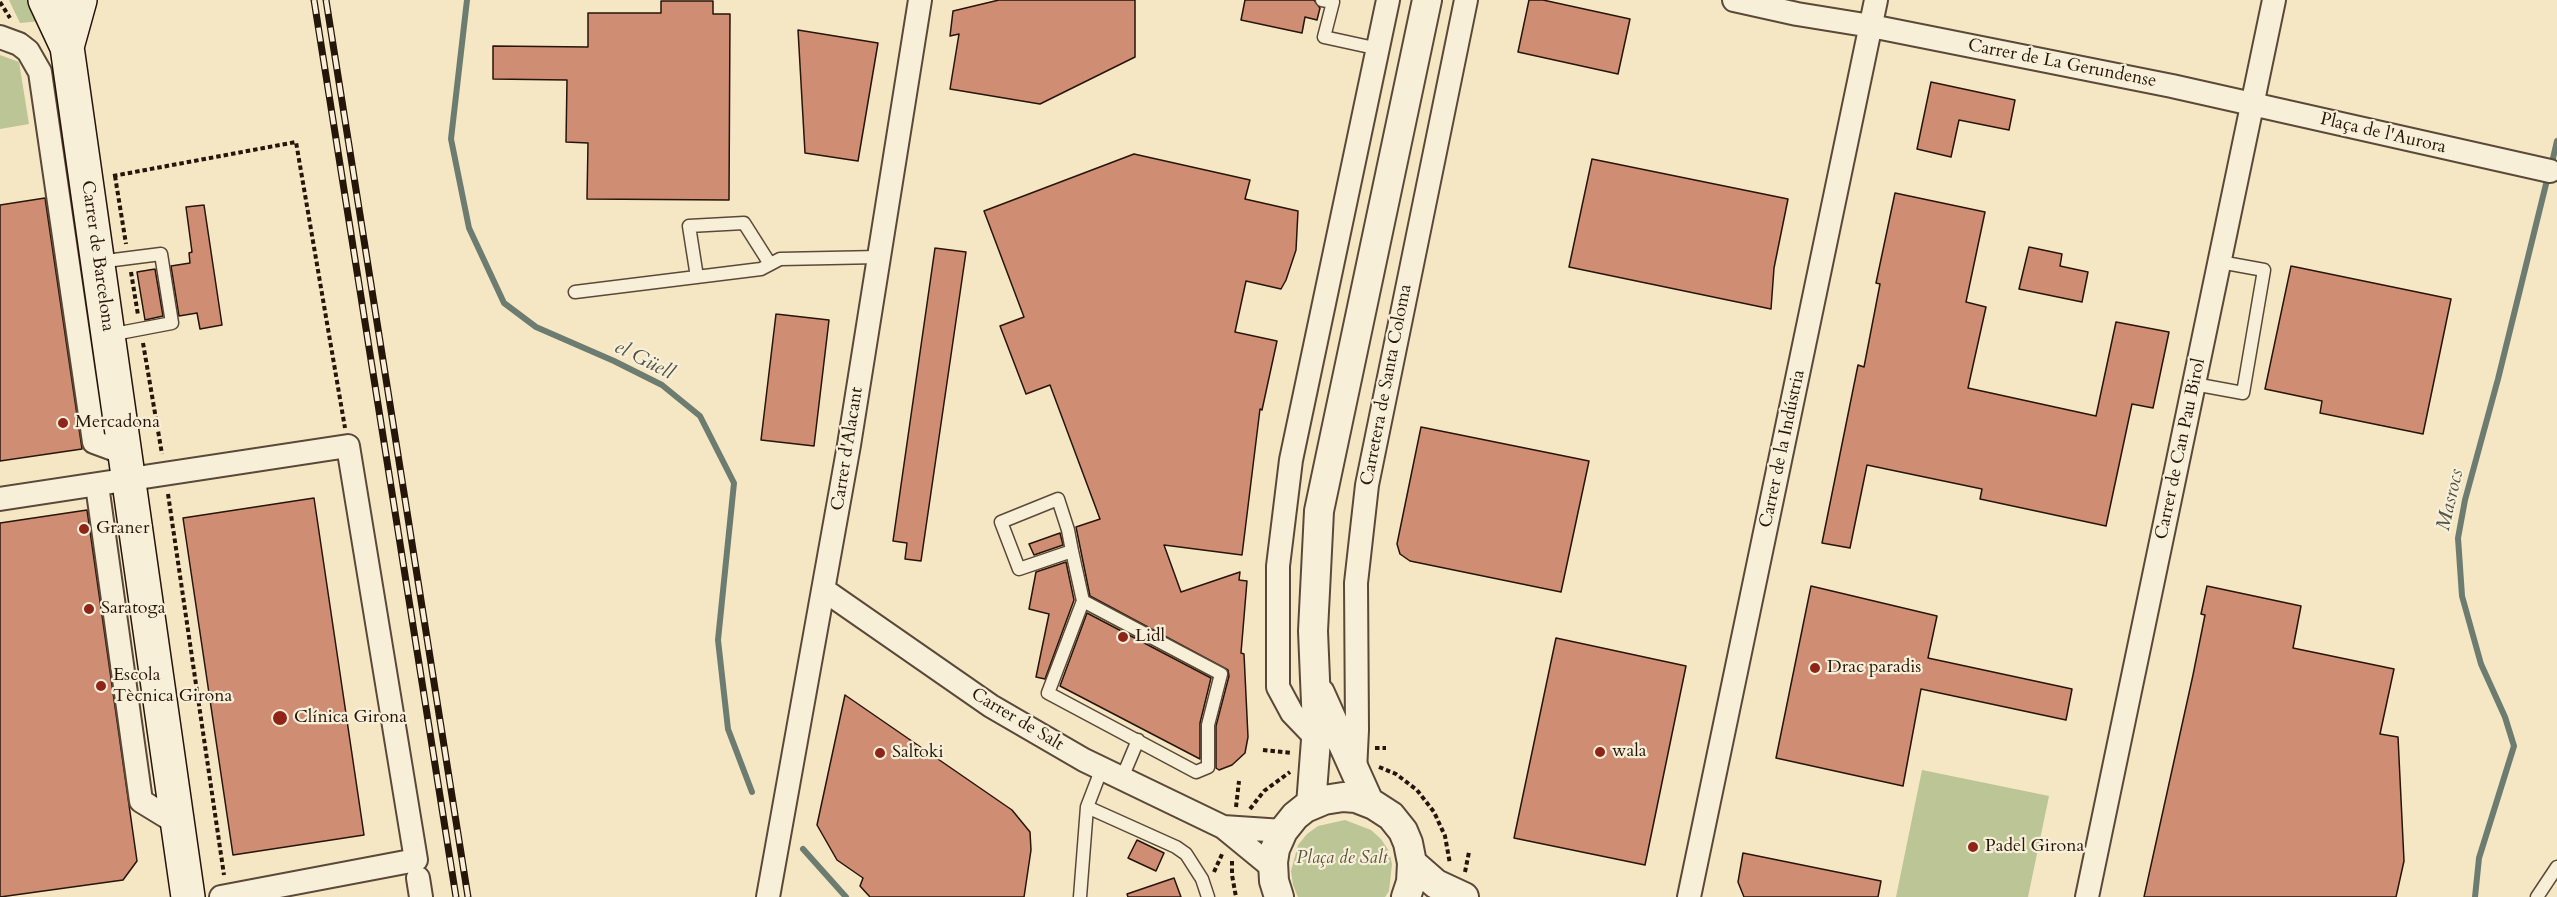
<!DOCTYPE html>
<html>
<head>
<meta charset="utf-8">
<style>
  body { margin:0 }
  canvas { display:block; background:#f5e6c4 }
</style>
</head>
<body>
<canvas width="2557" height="897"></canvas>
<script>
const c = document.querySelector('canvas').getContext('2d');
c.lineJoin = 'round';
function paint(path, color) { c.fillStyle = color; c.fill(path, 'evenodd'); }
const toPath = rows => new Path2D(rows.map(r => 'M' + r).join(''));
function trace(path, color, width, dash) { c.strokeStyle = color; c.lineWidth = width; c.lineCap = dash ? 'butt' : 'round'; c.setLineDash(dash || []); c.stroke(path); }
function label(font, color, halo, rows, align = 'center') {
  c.font = font + ' Cardo,serif'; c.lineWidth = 4.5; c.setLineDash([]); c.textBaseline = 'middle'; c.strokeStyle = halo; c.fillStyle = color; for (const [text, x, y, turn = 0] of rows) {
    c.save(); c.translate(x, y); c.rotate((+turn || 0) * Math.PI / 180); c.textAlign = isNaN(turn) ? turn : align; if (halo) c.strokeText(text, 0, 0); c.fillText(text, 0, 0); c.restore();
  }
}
const green = toPath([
  [9,0,32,0,41,21,20,23],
  [0,55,19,62,29,124,0,129],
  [1922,770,2049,796,2028,897,1896,897],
  [1345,820,1371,830,1381,839,1389,851,1392,864,1389,891,1385,897,1298,897,1293,885,1291,871,1298,845,1307,834,1318,826]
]);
const stream = toPath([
  [467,0,451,139,469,228,504,303,536,327,614,361,662,385,700,416,734,483,718,640,728,729,752,792],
  [2551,167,2557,141],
  [803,849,846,897],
  [2475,897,2479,858,2514,746,2505,717,2481,664,2462,596,2458,538,2465,500,2498,379,2548,176]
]);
const building = toPath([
  [999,0,1135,0,1135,57,1040,104,950,89,959,34,950,36,953,11,999,0],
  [1245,0,1314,0,1320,8,1317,20,1305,17,1302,33,1241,20,1245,0],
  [1529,0,1543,0,1630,19,1618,74,1518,52,1529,0],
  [661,1,713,1,713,14,730,14,729,200,587,199,588,143,566,142,567,80,493,79,493,46,588,47,588,13,661,13,661,1],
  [798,30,878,43,858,161,805,153,798,30],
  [1931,82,2015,100,2009,130,1959,120,1951,157,1917,149,1931,82],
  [1134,154,1250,180,1245,199,1298,211,1296,250,1286,280,1281,289,1246,281,1235,332,1277,341,1262,410,1260,409,1242,555,1164,545,1181,592,1240,572,1239,580,1247,581,1241,653,1244,654,1248,737,1245,753,1232,765,1219,770,1216,768,1216,726,1229,676,1228,670,1090,596,1076,527,1100,519,1050,385,1026,394,1000,326,1024,317,984,211,1134,154],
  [1592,159,1788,199,1774,268,1771,309,1569,267,1592,159],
  [1895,193,1985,212,1966,302,1986,307,1968,388,2096,416,2116,322,2169,332,2153,408,2132,404,2106,526,1980,499,1982,489,1867,465,1850,548,1822,543,1858,365,1864,367,1880,284,1876,283,1895,193],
  [45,198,82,449,0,461,0,205,45,198],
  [204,205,222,325,200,329,197,313,179,316,171,266,190,263,189,253,192,252,186,207,204,205],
  [2029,247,2062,254,2060,266,2088,272,2082,302,2019,289,2029,247],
  [935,248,966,252,921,561,905,559,907,543,893,541,935,248],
  [2291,266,2451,299,2423,434,2320,413,2322,401,2265,389,2291,266],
  [155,269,163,316,145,320,137,272,155,269],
  [776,314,829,320,814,446,761,440,776,314],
  [1421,427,1589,461,1561,592,1410,561,1400,554,1397,544,1421,427],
  [314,498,364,835,233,855,183,518,314,498],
  [87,510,137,861,123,880,0,897,0,523,87,510],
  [1060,533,1063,545,1034,555,1029,544,1060,533],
  [1066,562,1074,600,1045,679,1036,677,1049,614,1029,609,1036,572,1066,562],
  [1811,586,1937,616,1928,658,2072,689,2066,720,1921,689,1903,786,1776,758,1811,586],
  [2207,586,2301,606,2293,648,2394,669,2380,734,2398,737,2404,861,2396,897,2144,897,2193,675,2205,615,2201,614,2207,586],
  [1087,613,1211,678,1200,723,1200,759,1060,686,1087,613],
  [1556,638,1686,666,1645,865,1514,838,1556,638],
  [845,695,1012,810,1030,832,1031,850,1024,897,870,897,860,886,863,878,837,860,817,825,845,695],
  [1137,840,1164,853,1156,871,1128,858,1137,840],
  [1743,853,1881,881,1878,897,1744,897,1738,882,1743,853],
  [1174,878,1181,897,1128,897,1127,894,1174,878]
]);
const path = toPath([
  [0,2,10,18],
  [113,176,296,142,345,428],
  [115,176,126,244],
  [131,272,138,315],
  [143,343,162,454],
  [168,494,224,875],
  [1375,748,1386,748],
  [1263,750,1292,753],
  [1379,767,1396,774,1417,790,1434,812,1445,836,1450,864],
  [1236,807,1239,781],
  [1250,809,1264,791,1290,772],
  [1232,861,1232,875,1236,897],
  [1214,872,1223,852],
  [1465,872,1469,852]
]);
const service = toPath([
  [1322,0,1333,2,1324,37,1379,49],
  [98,262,161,254,172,323,109,335],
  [697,277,689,226,744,223,770,264],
  [575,292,761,269,780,259,879,257],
  [2194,384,2243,393,2264,270,2220,262],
  [1072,551,1019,569,1001,522,1058,499,1068,530,1072,551,1083,601],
  [1083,601,1221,674,1208,725,1208,767,1196,772,1048,693,1083,601],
  [1122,778,1138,740],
  [1087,807,1176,847,1186,854,1202,879,1208,897],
  [1080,897,1087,807,1102,768],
  [2537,897,2557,867]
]);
const minor = toPath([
  [1734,0,1797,14,1871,26,2172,86,2550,171],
  [0,37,19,44,28,51,40,72,94,442,124,453],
  [97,485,141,801,177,823],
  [0,499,348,446,416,860,221,897],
  [824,590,991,706,1084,760,1223,827,1273,868],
  [1316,738,1292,713,1278,687,1278,566,1291,460,1388,0],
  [1355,771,1357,730,1356,583,1367,485,1466,0],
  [1223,827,1283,831],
  [418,878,421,897],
  [768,897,849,445,920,0],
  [1689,897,1876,0],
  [2087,897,2274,0]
]);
const tertiary = toPath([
  [1320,693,1369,802],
  [1311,805,1317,727,1313,631,1319,511,1427,0],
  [1412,863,1436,884,1464,897],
  [1279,897,1274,881,1273,862,1275,849,1283,831,1295,816,1305,808,1324,800,1343,797,1356,798,1374,805,1391,816,1403,831,1408,843,1412,863,1411,882,1406,897]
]);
const secondary = toPath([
  [45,0,67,47,188,897],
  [67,47,80,0]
]);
const rail = toPath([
  [314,0,456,897],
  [326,0,468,897]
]);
const markers = [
  [63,423,6,"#8f2418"],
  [84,529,6,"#8f2418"],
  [89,609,6,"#8f2418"],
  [1123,637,6,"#8f2418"],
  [1815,668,6,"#8f2418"],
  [101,686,6,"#8f2418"],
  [280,718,8,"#8f2418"],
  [1600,752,6,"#8f2418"],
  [880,753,6,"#8f2418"],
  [1973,847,6,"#8f2418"]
];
const streetNames = [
  ["Carrer de La Gerundense",2062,64,11],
  ["Plaça de l'Aurora",2383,134,13],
  ["Carrer de Barcelona",97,256,82],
  ["Carretera de Santa Coloma",1387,385,-79],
  ["Carrer d'Alacant",848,449,-81],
  ["Carrer de la Indústria",1783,449,-78],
  ["Carrer de Can Pau Birol",2181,449,-78],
  ["Carrer de Salt",1017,720,31]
];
const poiNames = [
  ["Mercadona",75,423],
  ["Graner",96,529],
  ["Saratoga",101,609],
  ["Lidl",1135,637],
  ["Drac paradis",1827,668],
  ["Escola",113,676],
  ["Tècnica Girona",113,697],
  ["Clínica Girona",294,718],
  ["wala",1612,752],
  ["Saltoki",892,753],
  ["Padel Girona",1985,847]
];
const parkNames = [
  ["Plaça de Salt",1342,859]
];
const waterNames = [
  ["el Güell",644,361,27],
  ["Masrocs",2451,500,-77]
];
paint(green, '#bbc595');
trace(stream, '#6d7c70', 6);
paint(building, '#cf8d74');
trace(building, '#261509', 1.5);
trace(service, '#5a4938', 15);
trace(minor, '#5a4938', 26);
trace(tertiary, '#5a4938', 32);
trace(secondary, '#261509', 36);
trace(path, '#261509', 4, [4.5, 3]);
trace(service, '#f8efd9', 12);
trace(minor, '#f8efd9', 22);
trace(tertiary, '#f8efd9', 28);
trace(secondary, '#f8efd9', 33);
trace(rail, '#261509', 7);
trace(rail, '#f8efd9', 4.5, [14]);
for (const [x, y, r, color] of markers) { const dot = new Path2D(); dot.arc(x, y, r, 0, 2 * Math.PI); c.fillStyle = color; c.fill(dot); trace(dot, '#f8efd9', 2); }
label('18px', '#261509', '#f8efd9', streetNames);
label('18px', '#261509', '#f8efd9', poiNames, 'left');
label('italic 18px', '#5a533a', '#f8efd9', parkNames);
label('italic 20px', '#4f5145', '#f8efd9', waterNames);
</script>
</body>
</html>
